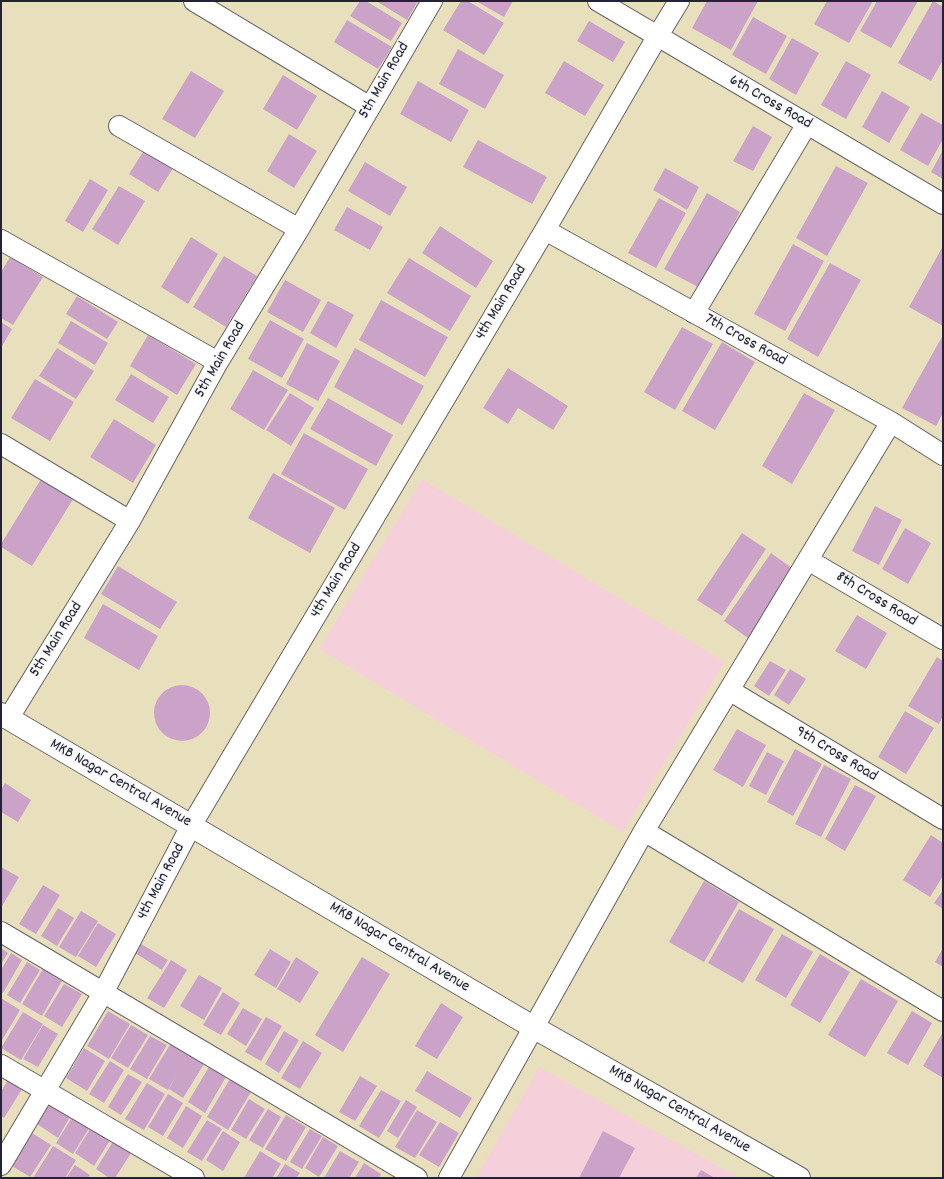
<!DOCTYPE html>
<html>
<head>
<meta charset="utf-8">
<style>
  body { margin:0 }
  #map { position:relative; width:944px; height:1179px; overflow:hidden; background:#e8e0bd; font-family:Dekko,sans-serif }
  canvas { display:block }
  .frame { position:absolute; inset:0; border:2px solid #22223b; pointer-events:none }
</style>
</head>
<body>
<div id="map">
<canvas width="944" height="1179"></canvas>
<div class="frame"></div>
</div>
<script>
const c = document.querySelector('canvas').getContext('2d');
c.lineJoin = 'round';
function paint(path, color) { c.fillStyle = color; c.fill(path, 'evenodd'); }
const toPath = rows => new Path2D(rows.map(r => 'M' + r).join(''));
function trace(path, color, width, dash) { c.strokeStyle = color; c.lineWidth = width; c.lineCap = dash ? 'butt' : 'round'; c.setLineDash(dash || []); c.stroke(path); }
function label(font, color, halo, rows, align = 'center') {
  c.font = font + ' Dekko,sans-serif'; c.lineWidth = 3; c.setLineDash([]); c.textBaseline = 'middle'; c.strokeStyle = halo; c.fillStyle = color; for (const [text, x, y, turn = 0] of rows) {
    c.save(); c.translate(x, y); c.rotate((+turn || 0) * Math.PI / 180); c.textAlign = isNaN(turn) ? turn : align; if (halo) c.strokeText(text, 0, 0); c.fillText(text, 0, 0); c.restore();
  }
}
const built = toPath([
  [422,479,725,662,623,832,319,649],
  [539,1067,740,1178,476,1178]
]);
const building = toPath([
  [360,1,366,1,402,23,391,41,350,16],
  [376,1,418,1,407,20],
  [461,1,468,1,504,23,484,55,443,30],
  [476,1,513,1,504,17],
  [707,1,758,1,731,50,692,28],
  [827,1,873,1,849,43,814,24],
  [877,1,918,1,891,48,860,31],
  [933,1,943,7,943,60,931,81,898,63],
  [753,17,787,36,766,74,732,55],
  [347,20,392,47,378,69,334,42],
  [589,21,625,42,613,62,577,41],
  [792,38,819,53,796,95,769,79],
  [458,49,504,75,485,109,439,84],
  [564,61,604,85,585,116,545,93],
  [846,61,871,75,846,119,821,105],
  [191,71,224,91,195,138,162,119],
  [283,75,317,96,297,130,263,109],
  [418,81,469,110,451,142,400,114],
  [882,91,910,107,889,143,862,127],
  [921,113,943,125,943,139,928,166,900,150],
  [753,126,772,137,753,171,733,161],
  [289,134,317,151,294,188,267,171],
  [478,140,547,177,532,204,463,167],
  [148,144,177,162,158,192,129,174],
  [943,150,943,179,931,172],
  [365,162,407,187,390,216,348,191],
  [836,166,868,183,827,256,796,238],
  [665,168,699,187,687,210,653,190],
  [90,179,108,190,83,232,65,221],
  [119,186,145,201,118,245,92,229],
  [707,193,740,212,698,287,664,269],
  [659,198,686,213,656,268,628,253],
  [347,207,383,227,370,250,334,230],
  [440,226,493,261,476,288,422,253],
  [191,237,218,254,188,304,161,287],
  [793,244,824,261,785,331,754,314],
  [943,246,943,326,909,307],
  [224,256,257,276,226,327,193,307],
  [10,257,43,277,13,325,1,318,1,272],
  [409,258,471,296,450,331,387,293],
  [830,263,861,280,818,357,787,339],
  [285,280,321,300,303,332,267,312],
  [77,296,118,322,107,339,66,314],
  [381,300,448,337,425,377,359,340],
  [328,301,354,315,336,348,310,333],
  [270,320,304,339,282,378,248,359],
  [71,321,108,343,95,365,58,343],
  [1,322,12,329,1,348],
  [682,327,713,344,675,410,644,392],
  [148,335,196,364,177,395,130,366],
  [943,335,943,413,936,426,902,408],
  [722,342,755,362,715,430,682,411],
  [307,343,340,361,318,401,286,384],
  [57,348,94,371,76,399,39,376],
  [355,348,424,386,402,425,334,387],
  [508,368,568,406,553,430,518,408,508,424,483,408],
  [253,370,288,390,264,430,230,409],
  [131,374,169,397,153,423,115,400],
  [35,379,74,402,50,441,11,418],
  [290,393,314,408,291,446,266,430],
  [804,393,835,410,792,484,762,466],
  [328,398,393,435,376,466,310,429],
  [114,419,156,445,133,483,90,457],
  [304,433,368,469,345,510,281,474],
  [273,473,335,508,310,553,248,518],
  [43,476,75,496,32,566,1,547,1,544],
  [875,506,902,520,879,565,852,551],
  [905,528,931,543,908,584,882,569],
  [742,533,766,549,722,616,697,600],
  [771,553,796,571,748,638,724,621],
  [118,566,177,602,160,629,101,594],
  [103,604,158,636,139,670,84,638],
  [857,615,887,633,866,669,835,651],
  [937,657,943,661,943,716,939,724,908,706],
  [770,661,786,670,769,696,754,686],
  [790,669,806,679,789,705,774,695],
  '154 713a28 28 0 1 1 56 0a28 28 0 1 1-56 0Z',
  [905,711,934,728,906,774,878,757],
  [737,729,766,745,743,787,713,770],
  [795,749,822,764,793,816,767,802],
  [767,752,784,761,766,795,749,786],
  [824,765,851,779,821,837,795,824],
  [5,783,31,800,18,822,1,812,1,790],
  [855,785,876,796,845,851,825,839],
  [931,835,943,843,943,876,930,897,903,880],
  [1,867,19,877,1,908],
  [704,881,739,902,704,962,669,942],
  [43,885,60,895,36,934,19,924],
  [943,890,943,909,934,903],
  [58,908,74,918,57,946,41,936],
  [739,909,774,929,743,983,708,963],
  [81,911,98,921,76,957,59,947],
  [98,923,116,934,96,967,78,956],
  [782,934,813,952,786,998,755,980],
  [141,944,168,960,162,970,135,953],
  [1,948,8,953,1,964],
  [943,948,943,967,935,962],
  [270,949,291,962,276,988,254,975],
  [11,953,22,960,3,993,1,992,1,970],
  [820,954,850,972,820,1023,790,1005],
  [296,957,319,972,300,1003,277,989],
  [362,957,390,974,343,1052,315,1035],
  [171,960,187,970,164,1008,147,998],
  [27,962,40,970,20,1003,7,995],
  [43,969,62,981,42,1016,22,1004],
  [199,975,222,988,204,1020,180,1006],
  [861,979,898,1001,865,1057,828,1035],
  [64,984,82,994,62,1027,44,1016],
  [223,992,240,1003,221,1035,203,1025],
  [1,998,20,1010,1,1042],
  [441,1003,463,1017,437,1059,415,1046],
  [243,1008,262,1019,246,1046,227,1034],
  [108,1011,130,1024,109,1059,87,1046],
  [912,1011,932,1023,908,1065,887,1053],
  [23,1012,43,1024,21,1060,1,1048],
  [266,1017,282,1026,261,1061,245,1052],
  [43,1025,58,1034,38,1067,23,1059],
  [131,1025,148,1035,128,1068,111,1058],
  [284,1031,299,1040,279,1073,265,1064],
  [943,1032,943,1078,923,1066],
  [150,1036,167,1045,147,1079,130,1069],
  [303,1041,322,1053,300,1089,281,1078],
  [171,1043,204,1064,183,1098,169,1089,177,1074,168,1090,149,1079],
  [84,1048,105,1061,87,1091,66,1078],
  [110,1061,124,1070,104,1103,89,1094],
  [209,1067,226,1077,205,1113,188,1102],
  [427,1071,472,1098,460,1118,415,1091],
  [128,1074,142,1082,121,1115,108,1107],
  [360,1076,377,1086,355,1121,339,1112],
  [10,1077,24,1086,4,1118,1,1116,1,1091],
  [230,1079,251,1092,228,1130,207,1117],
  [147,1083,165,1094,144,1130,125,1119],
  [381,1090,401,1101,379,1138,359,1126],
  [168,1094,183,1103,163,1136,148,1127],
  [54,1097,74,1110,58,1138,37,1124],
  [249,1099,265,1109,246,1139,231,1130],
  [406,1100,417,1107,398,1138,387,1131],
  [186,1106,202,1116,183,1148,167,1138],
  [268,1109,281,1117,263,1148,249,1140],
  [417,1110,437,1122,415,1158,395,1147],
  [76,1111,93,1122,73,1154,56,1143],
  [286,1115,306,1127,286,1161,265,1149],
  [207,1120,222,1129,202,1161,187,1152],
  [95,1121,114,1134,94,1166,75,1153],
  [440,1122,459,1133,439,1167,419,1155],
  [310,1129,322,1136,302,1169,290,1162],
  [223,1131,240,1142,223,1171,206,1160],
  [603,1131,635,1148,619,1178,579,1178],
  [32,1133,51,1145,30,1177,12,1166],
  [117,1135,135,1147,115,1178,109,1178,96,1169],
  [323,1137,338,1146,319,1177,305,1168],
  [53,1146,76,1160,65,1178,33,1178],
  [260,1151,281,1164,272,1178,244,1178],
  [340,1151,359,1162,349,1178,324,1178],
  [364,1163,381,1174,379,1178,355,1178],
  [285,1164,300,1173,296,1178,276,1178],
  [75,1165,90,1175,88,1178,66,1178],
  [701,1170,715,1178,696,1178]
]);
const minor = toPath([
  [194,1,370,107],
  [598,1,943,204],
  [119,126,299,229],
  [545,230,891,422,943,455],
  [1,240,218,362],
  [694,313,807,124],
  [1,444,130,521],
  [808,560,943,639],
  [729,690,943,819],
  [8,719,130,521,218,362,299,229,432,1],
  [644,831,943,1011],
  [1,932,417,1178],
  [1,1065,194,1178],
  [1,1165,103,993,191,826,545,230,657,37,679,1],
  [449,1178,644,831,891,422]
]);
const secondary = toPath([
  [1,714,533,1027,799,1178]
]);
const streetNames = [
  ["5th Main Road",385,81,-60],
  ["6th Cross Road",770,103,30],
  ["4th Main Road",502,303,-59],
  ["7th Cross Road",745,341,29],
  ["5th Main Road",221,360,-60],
  ["4th Main Road",337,581,-59],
  ["8th Cross Road",876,600,31],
  ["5th Main Road",57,640,-58],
  ["9th Cross Road",836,755,31],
  ["MKB Nagar Central Avenue",120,784,30],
  ["4th Main Road",162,882,-62],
  ["MKB Nagar Central Avenue",399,948,31],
  ["MKB Nagar Central Avenue",679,1110,30]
];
paint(built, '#f5cfda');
paint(building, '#cba3c9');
trace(minor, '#676468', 22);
trace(secondary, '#676468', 24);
trace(minor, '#fff', 20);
trace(secondary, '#fff', 22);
label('16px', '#22223b', '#f6f6f2', streetNames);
</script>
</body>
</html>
